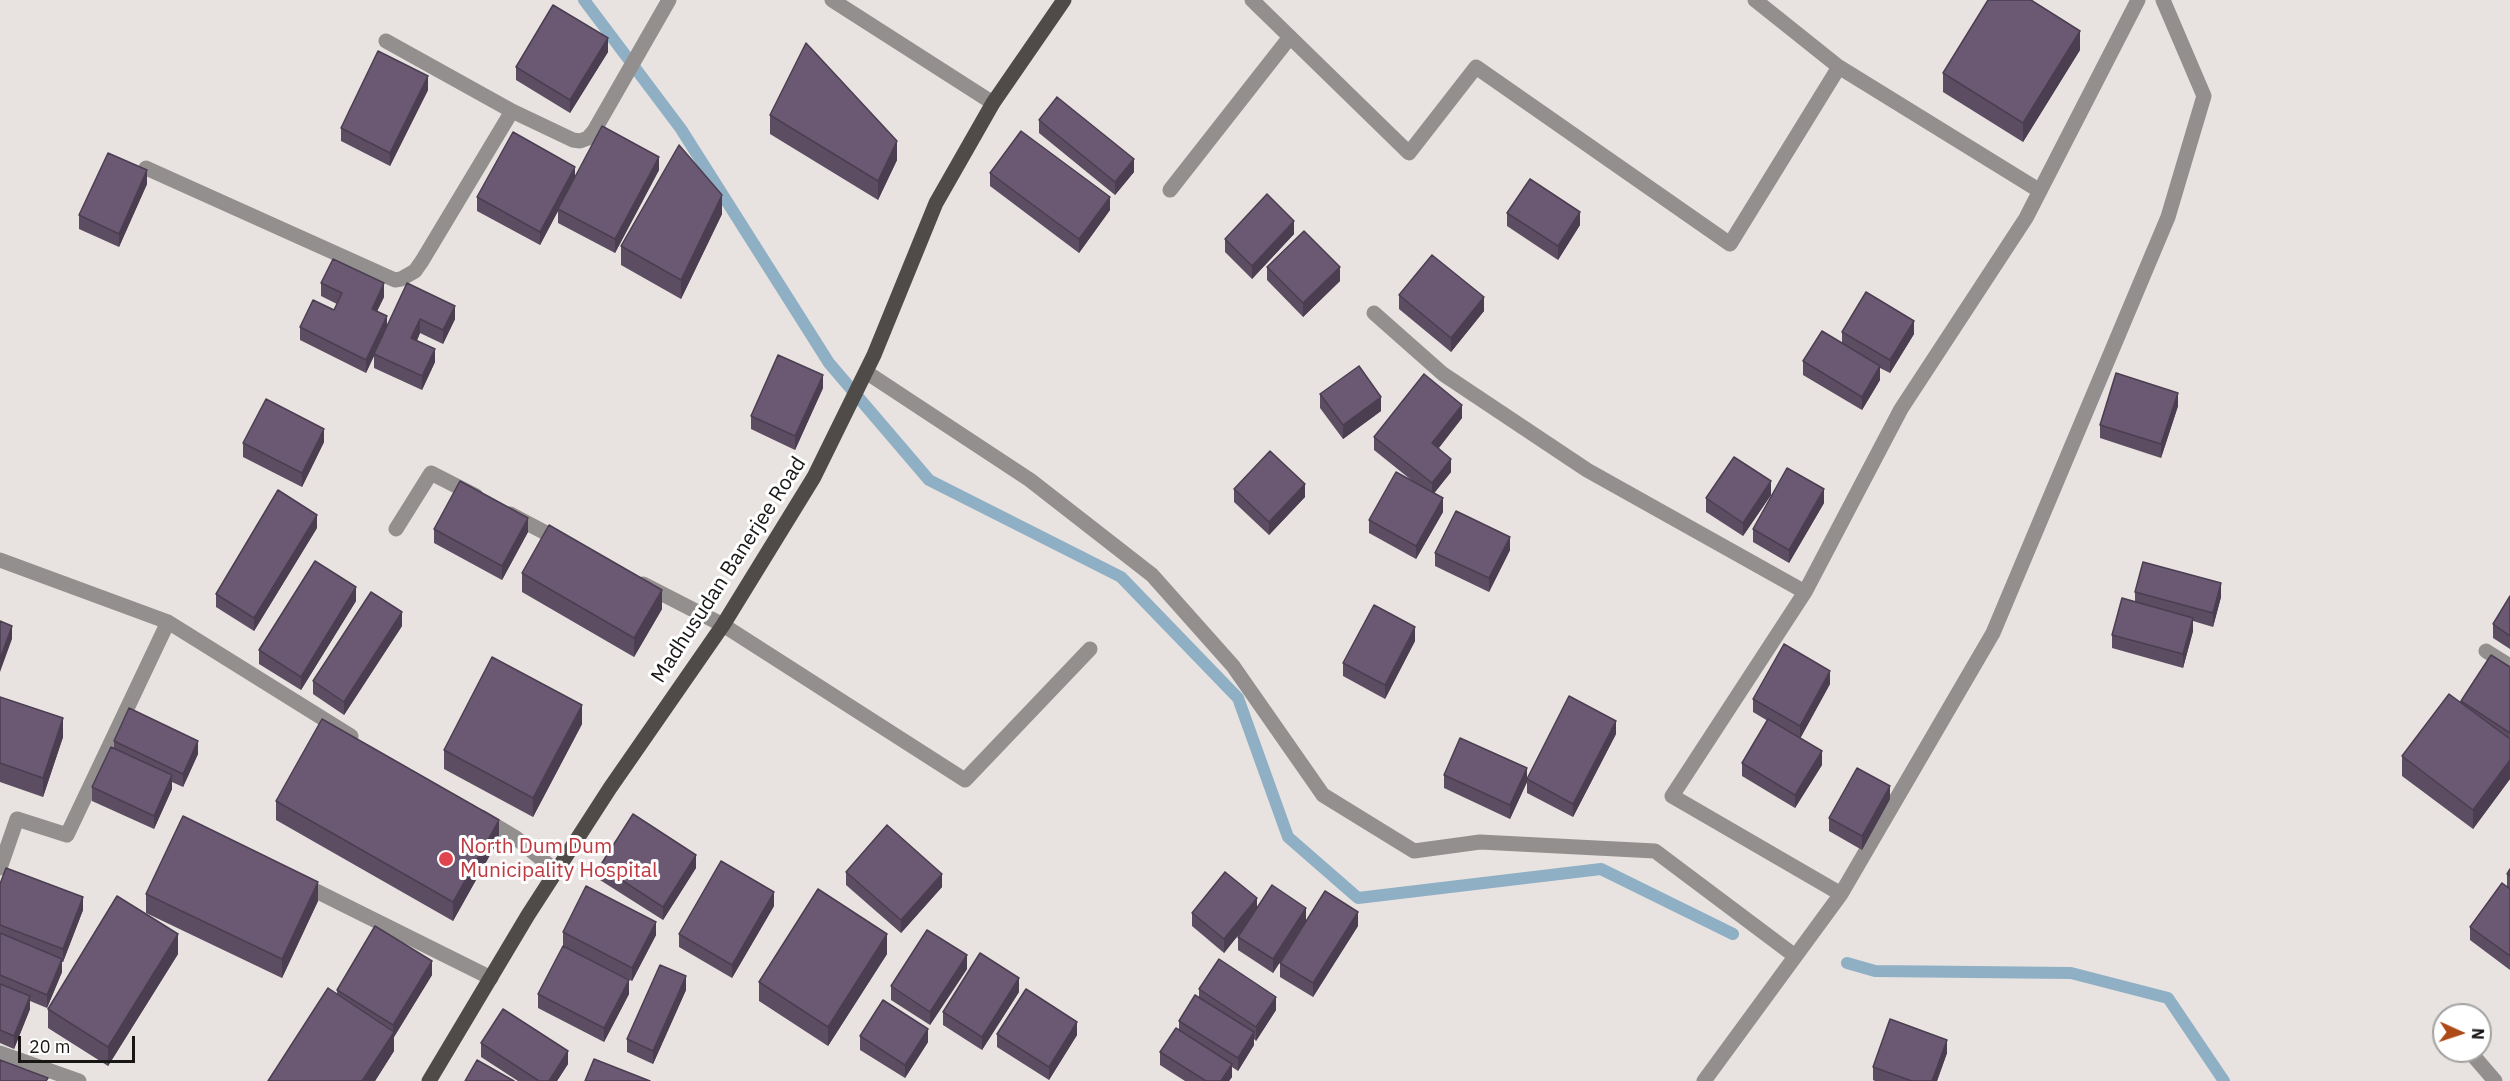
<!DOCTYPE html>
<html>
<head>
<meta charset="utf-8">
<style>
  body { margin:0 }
  #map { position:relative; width:2510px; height:1081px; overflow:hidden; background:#e8e3e0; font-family:"IBM Plex Sans",sans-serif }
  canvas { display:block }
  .north { position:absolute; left:2432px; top:1003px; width:60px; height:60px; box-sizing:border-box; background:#fff; border:2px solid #a3a2a2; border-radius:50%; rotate:93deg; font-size:16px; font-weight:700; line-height:24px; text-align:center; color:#191716 }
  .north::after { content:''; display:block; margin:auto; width:21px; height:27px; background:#ae4a17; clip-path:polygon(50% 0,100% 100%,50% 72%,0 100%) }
  .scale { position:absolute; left:18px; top:1036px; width:117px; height:27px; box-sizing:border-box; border:3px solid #191716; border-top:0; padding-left:8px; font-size:18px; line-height:21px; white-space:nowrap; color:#191716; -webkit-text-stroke:4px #fff; paint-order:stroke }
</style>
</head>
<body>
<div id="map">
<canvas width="2510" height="1081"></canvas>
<div class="north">N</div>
<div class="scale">20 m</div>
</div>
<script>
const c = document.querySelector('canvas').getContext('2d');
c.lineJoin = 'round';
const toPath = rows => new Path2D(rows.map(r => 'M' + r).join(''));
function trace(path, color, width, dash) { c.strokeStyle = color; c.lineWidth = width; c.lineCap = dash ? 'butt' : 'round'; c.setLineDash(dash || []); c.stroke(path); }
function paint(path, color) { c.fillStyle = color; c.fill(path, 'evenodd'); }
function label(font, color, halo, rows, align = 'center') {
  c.font = font + ' "IBM Plex Sans",sans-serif'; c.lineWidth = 6; c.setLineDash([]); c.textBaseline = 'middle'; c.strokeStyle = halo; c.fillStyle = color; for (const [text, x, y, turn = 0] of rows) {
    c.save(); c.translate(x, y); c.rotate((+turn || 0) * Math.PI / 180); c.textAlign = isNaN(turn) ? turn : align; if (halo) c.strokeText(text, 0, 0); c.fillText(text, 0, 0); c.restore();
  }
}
const stream = toPath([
  [584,0,681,129,829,363,929,480,1121,577,1238,698,1288,837,1358,898,1601,869,1733,934],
  [1847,963,1875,971,2071,973,2168,998,2224,1081]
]);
const minor = toPath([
  [832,0,993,103],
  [1252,0,1290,37],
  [1755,0,1839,67,2040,191],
  [386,41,512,111,573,140,580,141,588,138,594,131,669,0],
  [146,168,395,280,401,279,415,271,422,261,512,111],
  [1170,190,1290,37,1409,153,1476,67,1730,244,1839,67],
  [1374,313,1443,374,1587,470,1805,592],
  [866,372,1030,480,1152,575,1233,666,1323,795,1414,851,1480,842,1655,851,1795,956],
  [510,514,561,541],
  [396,529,431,473,476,496],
  [0,560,168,622,351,736],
  [643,584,723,625,965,780,1090,649],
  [2486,651,2510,666],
  [481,817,516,838,556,871],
  [0,868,17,819,67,835,168,622],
  [300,883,491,978],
  [1841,894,1993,633,2168,217,2204,96,2163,0],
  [0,1053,79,1081],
  [2471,1053,2495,1081],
  [1704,1081,1841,894,1672,796,1805,592,1901,409,2026,218,2138,0]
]);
const major = toPath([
  [429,1081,528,915,610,788,723,625,814,477,874,355,936,203,993,103,1064,0]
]);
const wall = toPath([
  [2080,50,2023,142,1943,92,1943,73],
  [608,52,570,113,516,80,516,67],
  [428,90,390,166,341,141,341,128],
  [770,115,897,160,878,200,770,134],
  [1039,120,1134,172,1115,195,1039,133],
  [659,170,615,253,558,223,558,211,540,245,477,211,477,197,575,177],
  [990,173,1110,210,1079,253,990,186],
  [147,184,119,247,79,229,79,215],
  [1507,213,1580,225,1558,260,1507,226],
  [722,214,681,299,621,265,621,246],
  [1294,234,1252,279,1225,252,1225,239],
  [1267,267,1340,281,1303,317,1267,280],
  [321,283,384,297,377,311,387,328,407,283,455,319,443,344,420,333,417,341,435,362,422,390,374,368,374,355,366,373,300,340,300,327,334,310,337,304,321,296],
  [1399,295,1484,311,1451,352,1399,309],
  [1842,332,1914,334,1890,373,1880,368,1880,380,1862,410,1803,375,1803,361,1842,343],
  [823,388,795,450,751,429,751,416],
  [1320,394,1381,411,1343,439,1320,408],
  [2178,406,2161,458,2100,438,2100,425],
  [1462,418,1439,448,1451,472,1434,493,1443,512,1416,559,1369,533,1369,520,1415,483,1374,450,1374,437],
  [324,442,302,487,243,457,243,443],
  [1234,489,1305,497,1269,535,1234,502],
  [1771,495,1743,536,1706,512,1706,498],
  [1824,503,1789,563,1753,542,1753,529],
  [317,528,254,631,216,607,216,594],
  [434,529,528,532,502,580,434,543],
  [1510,550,1489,592,1435,566,1435,553],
  [522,573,662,609,634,657,522,592],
  [2135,592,2221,597,2213,627,2193,621,2193,631,2183,668,2112,648,2112,635,2135,602],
  [2510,596,2510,649,2493,638,2493,624],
  [356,601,301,690,259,664,259,650],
  [402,626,344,715,313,694,313,681],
  [1415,641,1385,699,1343,676,1343,663],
  [2510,667,2510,779,2473,829,2402,776,2402,756,2461,703,2461,701],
  [1830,684,1800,738,1822,765,1795,808,1742,776,1742,763,1768,721,1753,712,1753,699],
  [0,697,63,737,43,797,0,782],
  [582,724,533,817,444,769,444,750],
  [1616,734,1573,817,1527,793,1527,779],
  [114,741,198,754,183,787,172,782,172,789,154,829,92,801,92,787,114,748],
  [1444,775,1527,782,1510,819,1444,788],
  [1890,799,1862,850,1829,831,1829,818],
  [276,801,499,839,453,921,276,820],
  [600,866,696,868,663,920,600,880],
  [2510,869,2510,970,2470,940,2470,927,2507,887,2507,874],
  [846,872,942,887,901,933,846,885],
  [0,884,83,910,63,962,62,962,62,972,47,1008,30,1001,30,1009,14,1049,0,1043],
  [146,894,318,901,282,978,146,913],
  [774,906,732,978,679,947,679,934],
  [1257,907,1306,921,1273,973,1238,950,1238,937,1245,927,1224,953,1192,926,1192,913],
  [1358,926,1313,997,1280,977,1280,963],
  [563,932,656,935,632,981,563,946],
  [178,954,108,1066,48,1028,48,1009],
  [887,954,828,1046,759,1001,759,982],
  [967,969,930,1025,891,1000,891,986],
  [432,975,394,1037,394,1051,375,1081,268,1081,337,994,337,990],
  [1199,989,1276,1010,1256,1041,1254,1039,1254,1045,1238,1071,1232,1067,1232,1077,1229,1081,1185,1081,1160,1065,1160,1052,1179,1031,1179,1021,1199,997],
  [686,990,653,1064,627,1052,627,1039],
  [1019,992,982,1050,943,1025,943,1012],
  [538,994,629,994,604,1042,538,1008],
  [997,1034,1077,1035,1049,1080,997,1047],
  [860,1036,928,1042,905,1078,860,1050],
  [481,1043,568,1064,557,1081,518,1081,481,1057],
  [1947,1053,1937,1081,1875,1081,1873,1080,1873,1067]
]);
const shadedWall = toPath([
  [2080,31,2080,50,2023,142,2023,123],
  [608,38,608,52,570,113,570,100],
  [428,76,428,90,390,166,390,153],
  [897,141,897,160,878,200,878,181],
  [659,157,659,170,615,253,615,239],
  [1134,159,1134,172,1115,195,1115,182],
  [575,167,575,180,558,209,558,211,540,245,540,232],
  [147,170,147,184,119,247,119,234],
  [722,195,722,214,681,299,681,280],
  [1110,197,1110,210,1079,253,1079,239],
  [1580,212,1580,225,1558,260,1558,246],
  [1294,221,1294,234,1252,279,1252,266],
  [1340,267,1340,281,1303,317,1303,303],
  [384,283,384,297,372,322,372,309],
  [1484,297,1484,311,1451,352,1451,338],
  [455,306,455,319,443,344,443,330],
  [387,316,387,329,366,373,366,360],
  [420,319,420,333,411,352,411,338],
  [1914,321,1914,334,1890,373,1890,360],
  [435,349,435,362,422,390,422,376],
  [1880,366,1880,380,1862,410,1862,397],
  [823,375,823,388,795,450,795,436],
  [2178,393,2178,406,2161,458,2161,444],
  [1381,397,1381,411,1343,439,1343,425],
  [1462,405,1462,418,1432,456,1432,443],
  [324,429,324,442,302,487,302,473],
  [1451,459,1451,472,1432,496,1432,483],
  [1771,481,1771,495,1743,536,1743,523],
  [1305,484,1305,497,1269,535,1269,522],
  [1824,489,1824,503,1789,563,1789,550],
  [1443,498,1443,512,1416,559,1416,546],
  [317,515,317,528,254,631,254,618],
  [528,518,528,532,502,580,502,566],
  [1510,537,1510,550,1489,592,1489,578],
  [2221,583,2221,597,2213,627,2213,613],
  [356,587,356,601,301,690,301,677],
  [662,590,662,609,634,657,634,638],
  [402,612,402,626,344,715,344,702],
  [2193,618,2193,631,2183,668,2183,654],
  [12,626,12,639,0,672,0,659],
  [1415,627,1415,641,1385,699,1385,685],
  [1830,671,1830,684,1800,739,1800,726],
  [582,705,582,724,533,817,533,798],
  [63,718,63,737,43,797,43,778],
  [1616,721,1616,734,1573,817,1573,804],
  [198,741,198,754,183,787,183,774],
  [1822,751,1822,765,1795,808,1795,795],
  [2510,760,2510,779,2473,829,2473,810],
  [1527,768,1527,782,1510,819,1510,805],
  [172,775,172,789,154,829,154,816],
  [1890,786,1890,799,1862,850,1862,836],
  [499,820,499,839,453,921,453,902],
  [696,855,696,868,663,920,663,907],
  [942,874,942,887,901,933,901,920],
  [318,882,318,901,282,978,282,959],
  [774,892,774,906,732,978,732,965],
  [83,897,83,910,63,962,63,949],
  [1257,898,1257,911,1224,953,1224,939],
  [1306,908,1306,921,1273,973,1273,959],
  [1358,912,1358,926,1313,997,1313,983],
  [656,922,656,935,632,981,632,968],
  [178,934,178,954,108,1066,108,1047],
  [887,934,887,954,828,1046,828,1027],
  [967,955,967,969,930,1025,930,1012],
  [62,959,62,972,47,1008,47,995],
  [432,961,432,975,394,1037,394,1051,375,1081,362,1081,393,1033,393,1025],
  [686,976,686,990,653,1064,653,1051],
  [1019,978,1019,992,982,1050,982,1037],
  [629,980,629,994,604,1042,604,1028],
  [30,996,30,1009,14,1049,14,1036],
  [1276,997,1276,1010,1256,1041,1256,1027],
  [1077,1022,1077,1035,1049,1080,1049,1067],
  [928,1029,928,1042,905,1078,905,1065],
  [1254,1032,1254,1045,1238,1071,1238,1058],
  [1947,1040,1947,1053,1937,1081,1932,1081],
  [568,1051,568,1064,557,1081,549,1081],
  [1232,1064,1232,1077,1229,1081,1221,1081]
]);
const building = toPath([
  [1988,0,2031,0,2080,31,2023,123,1943,73,1988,0],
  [553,5,608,38,570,100,516,67,553,5],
  [806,43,897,141,878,181,770,115,806,43],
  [378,51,428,76,390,153,341,128,378,51],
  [1057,97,1134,159,1115,182,1039,120,1057,97],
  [602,126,659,157,615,239,558,209,602,126],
  [1021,131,1110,197,1079,239,990,173,1021,131],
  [513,132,575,167,540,232,477,197,513,132],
  [679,145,722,195,681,280,621,246,679,145],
  [108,153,147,170,119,234,79,215,108,153],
  [1530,179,1580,212,1558,246,1507,213,1530,179],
  [1267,194,1294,221,1252,266,1225,239,1267,194],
  [1304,231,1340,267,1303,303,1267,267,1304,231],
  [1432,255,1484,297,1451,338,1399,295,1432,255],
  [333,259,384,283,372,309,387,316,366,360,300,327,313,300,334,310,342,293,321,283,333,259],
  [407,283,455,306,443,330,420,319,411,338,435,349,422,376,374,354,407,283],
  [1866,292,1914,321,1890,360,1842,332,1866,292],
  [1822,331,1880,366,1862,397,1803,361,1822,331],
  [778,355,823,375,795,436,751,416,778,355],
  [1359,366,1381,397,1343,425,1320,394,1359,366],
  [2116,373,2178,393,2161,444,2100,425,2116,373],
  [1424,374,1462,405,1432,443,1451,459,1432,483,1374,437,1424,374],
  [266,399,324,429,302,473,243,443,266,399],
  [1270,451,1305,484,1269,522,1234,489,1270,451],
  [1734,457,1771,481,1743,523,1706,498,1734,457],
  [1787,468,1824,489,1789,550,1753,529,1787,468],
  [1396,472,1443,498,1416,546,1369,520,1396,472],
  [460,481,528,518,502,566,434,529,460,481],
  [278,490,317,515,254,618,216,594,278,490],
  [1456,511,1510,537,1489,578,1435,553,1456,511],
  [549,525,662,590,634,638,522,573,549,525],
  [315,561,356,587,301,677,259,650,315,561],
  [2143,562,2221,583,2213,613,2135,592,2143,562],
  [371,592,402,612,344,702,313,681,371,592],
  [2510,596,2510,636,2493,624,2510,596],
  [2122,598,2193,618,2183,654,2112,635,2122,598],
  [1374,605,1415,627,1385,685,1343,663,1374,605],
  [0,621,12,626,0,659,0,621],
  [1784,644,1830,671,1800,726,1753,699,1784,644],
  [2491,655,2510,667,2510,733,2461,701,2491,655],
  [492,657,582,705,533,798,444,750,492,657],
  [2449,694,2510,739,2510,760,2473,810,2402,756,2449,694],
  [1569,696,1616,721,1573,804,1527,779,1569,696],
  [0,697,63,718,43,778,0,763,0,697],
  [129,708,198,741,183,774,114,741,129,708],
  [322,719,499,820,453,902,276,801,322,719],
  [1768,719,1822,751,1795,795,1742,763,1768,719],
  [1460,738,1527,768,1510,805,1444,775,1460,738],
  [111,747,172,775,154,816,92,787,111,747],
  [1857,768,1890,786,1862,836,1829,818,1857,768],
  [633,814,696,855,663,907,600,866,633,814],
  [183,816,318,882,282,959,146,894,183,816],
  [887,825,942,874,901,920,846,872,887,825],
  [721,861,774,892,732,965,679,934,721,861],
  [6,868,83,897,63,949,0,925,0,884,6,868],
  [2510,869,2510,876,2507,874,2510,869],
  [1225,872,1257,898,1224,939,1192,913,1225,872],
  [2502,883,2510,889,2510,956,2470,927,2502,883],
  [1272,885,1306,908,1273,959,1238,937,1272,885],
  [586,886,656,922,632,968,563,932,586,886],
  [818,889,887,934,828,1027,759,982,818,889],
  [1325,891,1358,912,1313,983,1280,963,1325,891],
  [117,896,178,934,108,1047,48,1009,117,896],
  [375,926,432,961,393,1025,337,990,375,926],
  [927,930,967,955,930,1012,891,986,927,930],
  [0,933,62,959,47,995,0,975,0,933],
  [563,946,629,980,604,1028,538,994,563,946],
  [980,953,1019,978,982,1037,943,1012,980,953],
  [1219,959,1276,997,1256,1027,1199,989,1219,959],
  [660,965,686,976,653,1051,627,1039,660,965],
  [0,984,30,996,14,1036,0,1030,0,984],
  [328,988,394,1032,362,1081,268,1081,328,988],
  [1026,989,1077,1022,1049,1067,997,1034,1026,989],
  [1195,995,1254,1032,1238,1058,1179,1021,1195,995],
  [883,1000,928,1029,905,1065,860,1036,883,1000],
  [503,1009,568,1051,549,1081,539,1081,481,1043,503,1009],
  [1890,1019,1947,1040,1932,1081,1912,1081,1873,1067,1890,1019],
  [1176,1028,1232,1064,1221,1081,1206,1081,1160,1052,1176,1028],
  [594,1059,650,1081,585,1081,594,1059],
  [0,1060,48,1078,46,1081,0,1081,0,1060],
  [477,1060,514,1081,465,1081,477,1060]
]);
const markers = [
  [446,859,8,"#e0444e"]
];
const streetNames = [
  ["Madhusudan Banerjee Road",729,570,-57]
];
const healthNames = [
  ["North Dum Dum",460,847],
  ["Municipality Hospital",460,871]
];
trace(stream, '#8fafc4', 12);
trace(minor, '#928f8e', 15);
trace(major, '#4f4b49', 15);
paint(wall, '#5c4d63');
paint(shadedWall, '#4b3e50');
paint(building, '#6b5973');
trace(building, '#4b3e50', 1.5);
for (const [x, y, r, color] of markers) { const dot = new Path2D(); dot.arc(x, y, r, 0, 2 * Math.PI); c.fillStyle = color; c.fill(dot); trace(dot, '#fff', 2); }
label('21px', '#191716', '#fff', streetNames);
label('21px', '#be3a42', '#fff', healthNames, 'left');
</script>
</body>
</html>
